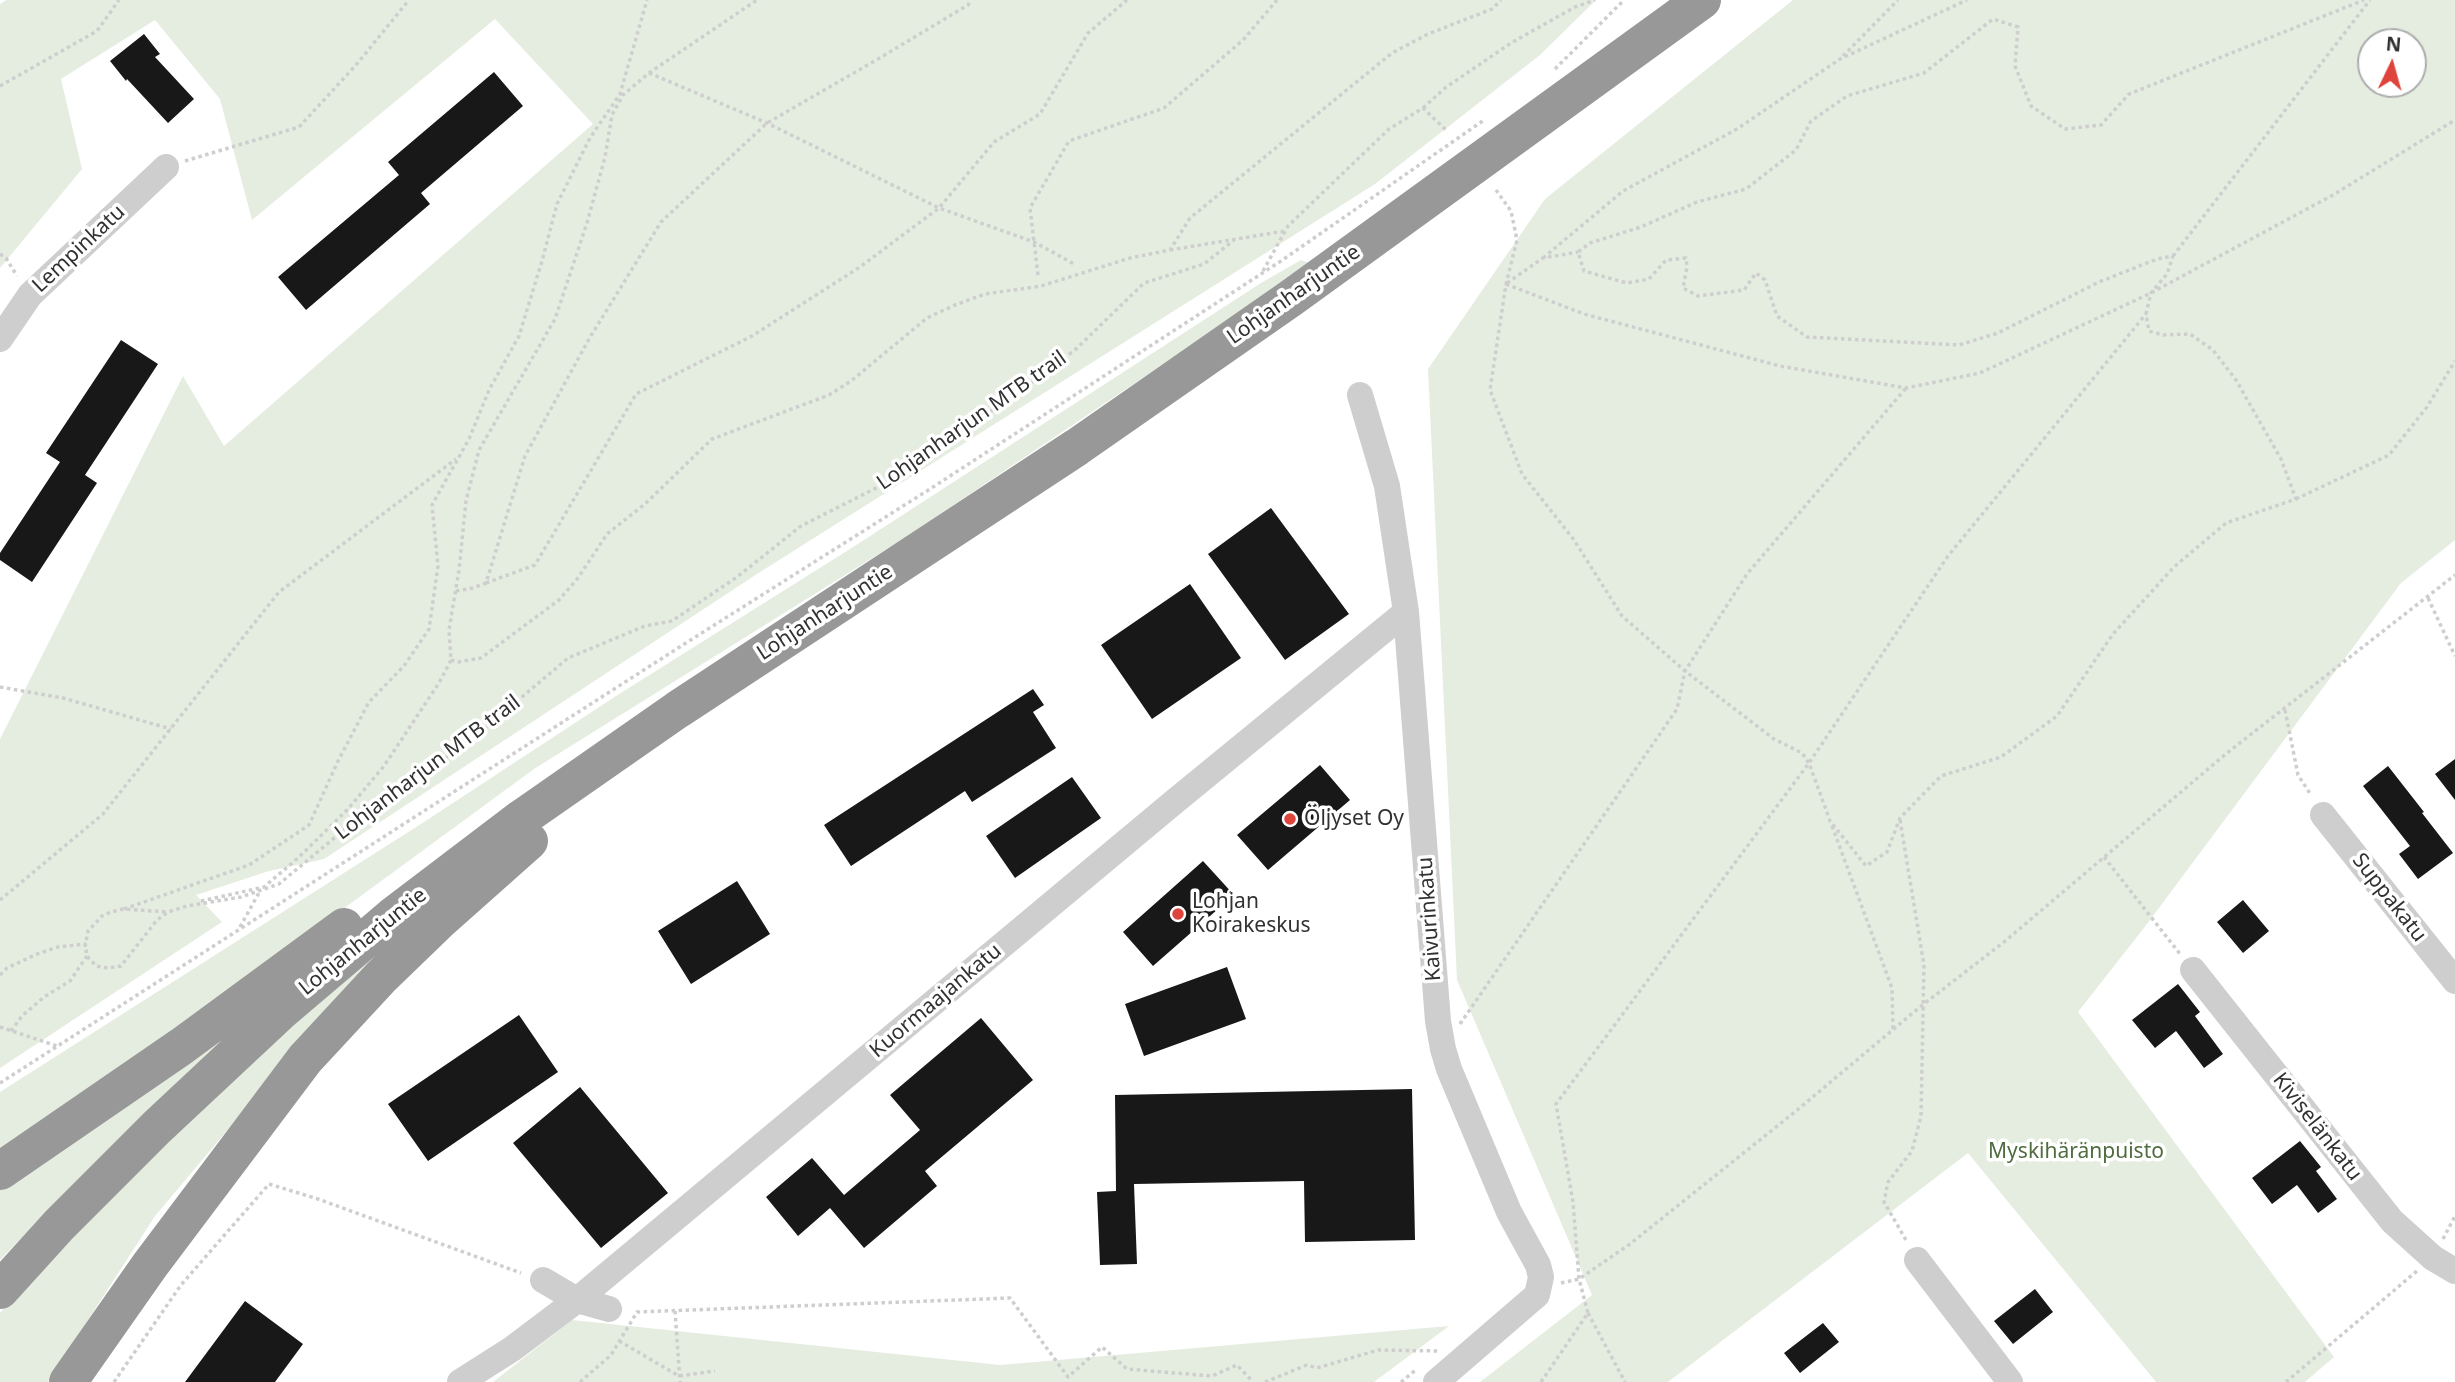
<!DOCTYPE html>
<html>
<head>
<meta charset="utf-8">
<style>
  body { margin:0 }
  #map { position:relative; width:2455px; height:1382px; overflow:hidden; background:#fff; font-family:"Noto Sans",sans-serif }
  canvas { display:block }
  .north { position:absolute; left:2357px; top:28px; width:70px; height:70px; box-sizing:border-box; background:#fff; border:2px solid #adadad; border-radius:50%; rotate:5deg; font-size:19px; font-weight:700; line-height:28px; text-align:center; color:#313131 }
  .north::after { content:''; display:block; margin:auto; width:24px; height:32px; background:#de433c; clip-path:polygon(50% 0,100% 100%,50% 72%,0 100%) }
</style>
</head>
<body>
<div id="map">
<canvas width="2455" height="1382"></canvas>
<div class="north">N</div>
</div>
<script>
const c = document.querySelector('canvas').getContext('2d');
c.lineJoin = 'round';
function paint(path, color) { c.fillStyle = color; c.fill(path, 'evenodd'); }
const toPath = rows => new Path2D(rows.map(r => 'M' + r).join(''));
function trace(path, color, width, dash) { c.strokeStyle = color; c.lineWidth = width; c.lineCap = dash ? 'butt' : 'round'; c.setLineDash(dash || []); c.stroke(path); }
function label(font, color, halo, rows, align = 'center') {
  c.font = font + ' "Noto Sans",sans-serif'; c.lineWidth = 7; c.setLineDash([]); c.textBaseline = 'middle'; c.strokeStyle = halo; c.fillStyle = color; for (const [text, x, y, turn = 0] of rows) {
    c.save(); c.translate(x, y); c.rotate((+turn || 0) * Math.PI / 180); c.textAlign = isNaN(turn) ? turn : align; if (halo) c.strokeText(text, 0, 0); c.fillText(text, 0, 0); c.restore();
  }
}
const green = toPath([
  [6,0,1596,0,1540,55,1375,184,757,574,324,859,269,871,196,895,222,922,0,1068,0,739,183,376,224,446,593,124,495,19,252,220,220,99,155,20,61,79,82,169,0,268,0,4],
  [1793,0,2455,0,2455,540,2401,583,2147,924,2078,1012,2334,1357,2305,1382,2156,1382,1968,1153,1668,1382,1480,1382,1592,1295,1457,980,1428,369,1545,199],
  [2371,42,2413,42,2413,84,2371,84],
  [1301,260,1312,264,906,537,534,769,118,1074,0,1154,0,1092,424,822,616,696,850,549,1261,283],
  [447,898,332,1006,155,1216,48,1382,0,1382,0,1313,35,1272,286,1027],
  [315,961,41,1218,0,1260,0,1181],
  [572,1320,1000,1365,1449,1326,1374,1382,493,1382]
]);
const building = toPath([
  [144,34,160,54,155,57,194,99,168,123,127,79,126,81,110,61],
  [494,72,523,106,421,193,430,204,306,310,278,277,399,175,388,162],
  [121,340,158,364,85,475,97,483,32,582,0,560,0,553,60,462,46,453],
  [1271,508,1349,614,1285,660,1208,554],
  [1190,584,1241,658,1152,719,1101,645],
  [1033,689,1044,705,1033,712,1056,748,972,802,965,791,851,866,824,825],
  [2455,759,2455,800,2435,774],
  [1320,765,1350,800,1268,870,1237,835],
  [2388,766,2424,812,2422,813,2453,853,2418,879,2399,854,2410,846,2363,786],
  [1072,777,1101,818,1015,878,986,836],
  [1203,861,1234,895,1153,966,1123,932],
  [737,881,770,934,691,984,658,931],
  [2243,900,2269,931,2243,953,2217,922],
  [1227,967,1246,1019,1144,1056,1125,1004],
  [2178,984,2200,1012,2195,1016,2223,1054,2204,1068,2176,1031,2155,1048,2132,1020],
  [519,1015,558,1072,428,1161,388,1104],
  [981,1018,1033,1080,925,1171,937,1186,864,1248,830,1208,798,1236,766,1197,812,1158,844,1195,920,1130,890,1095],
  [580,1087,668,1193,601,1248,513,1143],
  [1412,1089,1415,1240,1305,1242,1304,1181,1134,1184,1137,1264,1100,1265,1097,1192,1116,1191,1115,1095],
  [2300,1141,2321,1167,2316,1171,2337,1199,2318,1213,2297,1185,2272,1204,2252,1178],
  [2035,1289,2053,1312,2013,1344,1994,1321],
  [245,1301,303,1344,275,1382,185,1382],
  [1823,1323,1839,1342,1800,1373,1784,1353]
]);
const path = toPath([
  [1843,56,1898,0],
  [1555,69,1624,0],
  [649,73,767,123,939,208,1034,242,1076,265],
  [0,86,97,31,119,0],
  [1423,108,1445,88,1511,43,1575,7,1595,0],
  [185,161,299,127,356,65,409,0],
  [1496,190,1511,211,1517,240,1506,284,1490,390,1522,474,1574,540,1622,616,1685,671,1774,739,1802,753,1809,763,1830,821,1866,866,1887,852,1900,818,1941,776,2001,757,2057,716,2113,634,2174,567,2226,523,2296,499,2281,459,2236,380,2213,350,2190,334,2163,335,2149,331,2146,314,2151,293,2167,274,2173,256,2157,259,2099,282,1998,333,1959,345,1807,337,1777,316,1765,280,1756,273,1744,290,1698,296,1683,288,1687,267,1686,258,1666,260,1649,279,1627,283,1584,271,1578,252,1590,243,1641,227,1697,202,1746,189,1796,150,1811,121,1847,96,1924,73,1993,19,2018,27,2015,66,2031,106,2065,129,2101,125,2129,94,2364,0],
  [1170,250,1285,231],
  [0,254,6,258,17,276],
  [2173,256,2370,0],
  [1543,258,1623,191,1737,129,1840,59,1967,0],
  [1263,271,1288,226,1389,129,1423,108,1448,132],
  [1038,275,1030,208,1069,141,1164,108,1243,40,1277,0],
  [1507,283,1543,258,1578,252],
  [1506,284,1584,314,1780,366,1906,388,1980,373,2151,293,2333,195,2455,120],
  [2296,499,2389,455,2427,407,2455,361],
  [486,583,535,565,636,394,752,336,860,267,939,208,994,142,1040,114,1088,33,1127,0],
  [456,591,473,588,486,583,525,456,589,339,661,222,767,123,883,56,968,5,971,0],
  [2428,598,2455,656],
  [451,660,458,662,481,658,559,600,578,578,607,534,645,504,712,439,829,395,851,381,927,318,955,305,985,294,1041,286,1130,258,1170,250,1190,218,1392,53,1428,34,1492,9,1501,0],
  [0,687,63,698,171,729],
  [2285,710,2298,775,2311,795],
  [1900,820,1924,965,1921,1116,1912,1151,1888,1182,1884,1202,1906,1240],
  [1832,826,1892,988,1893,1030],
  [2104,857,2180,954],
  [0,900,103,814,279,592,456,459],
  [201,901,264,887,298,858,347,810,384,766,439,683,451,660,449,630,459,570,466,501,479,450,555,319,587,223,605,157,612,115,623,95,649,73,757,0],
  [124,909,249,865,309,825,338,761,369,702,404,666,429,629,438,566,432,505,469,439,489,390,519,336,542,261,557,204,590,138,620,94,647,0],
  [240,927,260,891],
  [85,947,88,931,102,916,111,912,123,909,168,912],
  [0,975,7,968,37,954,58,947,85,944,87,956,96,966,108,968,121,966,157,920,168,912,187,906,241,897,279,884,386,795,463,747,568,658,645,626,672,621,737,577,801,526,898,477,1042,375,1076,349,1144,283,1204,264,1234,240],
  [1460,1024,1677,709,1685,671,1747,574,1906,388],
  [0,1027,57,1046],
  [11,1031,22,1016,44,997,70,981,87,956],
  [0,1083,689,641,930,489,1281,261,1484,120],
  [2443,1239,2455,1216],
  [1561,1283,1579,1279,1630,1244,1796,1111,1920,1007,2004,942,2227,753,2455,575],
  [675,1311,680,1382],
  [1588,1313,1625,1382],
  [619,1341,679,1376,715,1371],
  [114,1382,181,1285,269,1184,318,1199,521,1273],
  [580,1382,611,1355,637,1312,1010,1298,1068,1377,1102,1347,1127,1369,1212,1376,1237,1365,1253,1382],
  [1265,1382,1307,1365,1317,1368,1378,1350,1438,1351],
  [1401,1382,1417,1369],
  [1541,1382,1588,1313,1579,1279,1573,1202,1556,1104,1809,763,1948,556,2146,314],
  [2286,1382,2417,1271]
]);
const minor = toPath([
  [0,339,30,295,166,167],
  [1360,395,1387,486,1406,612,1438,1021,1443,1049,1449,1069,1509,1212,1538,1265,1541,1277,1537,1295,1436,1382],
  [2323,815,2455,981],
  [2193,970,2392,1221,2433,1258,2455,1271],
  [1917,1260,2010,1382],
  [543,1280,577,1300,609,1309],
  [460,1382,512,1349,577,1300,1174,802,1406,612]
]);
const highway = toPath([
  [0,1171,182,1046,344,927],
  [0,1290,59,1225,157,1127,280,1012,393,916,522,818,677,710,1077,447,1291,298,1702,0],
  [68,1382,150,1265,305,1059,381,977,439,921,529,841]
]);
const markers = [
  [1290,819,7,"#de433c"],
  [1178,914,7,"#de433c"]
];
const streetNames = [
  ["Lempinkatu",79,249,-43],
  ["Lohjanharjuntie",1294,295,-35],
  ["Lohjanharjun MTB trail",972,421,-35],
  ["Lohjanharjuntie",825,613,-33],
  ["Lohjanharjun MTB trail",428,768,-37],
  ["Suppakatu",2389,898,52],
  ["Kaivurinkatu",1430,919,-94],
  ["Lohjanharjuntie",363,942,-39],
  ["Kuormaajankatu",936,1001,-40],
  ["Kiviselänkatu",2317,1127,52]
];
const poiNames = [
  ["Öljyset Oy",1304,819],
  ["Lohjan",1192,902],
  ["Koirakeskus",1192,926]
];
const parkNames = [
  ["Myskihäränpuisto",2076,1152]
];
paint(green, '#e5ede0');
paint(building, '#181818');
trace(path, '#cecece', 3.5, [3.5, 3.5]);
trace(minor, '#cecece', 26);
trace(highway, '#989898', 38);
for (const [x, y, r, color] of markers) { const dot = new Path2D(); dot.arc(x, y, r, 0, 2 * Math.PI); c.fillStyle = color; c.fill(dot); trace(dot, '#fff', 2.5); }
label('21px', '#313131', '#fff', streetNames);
label('21px', '#313131', '#fff', poiNames, 'left');
label('21px', '#4f6b3f', '#fff', parkNames);
</script>
</body>
</html>
